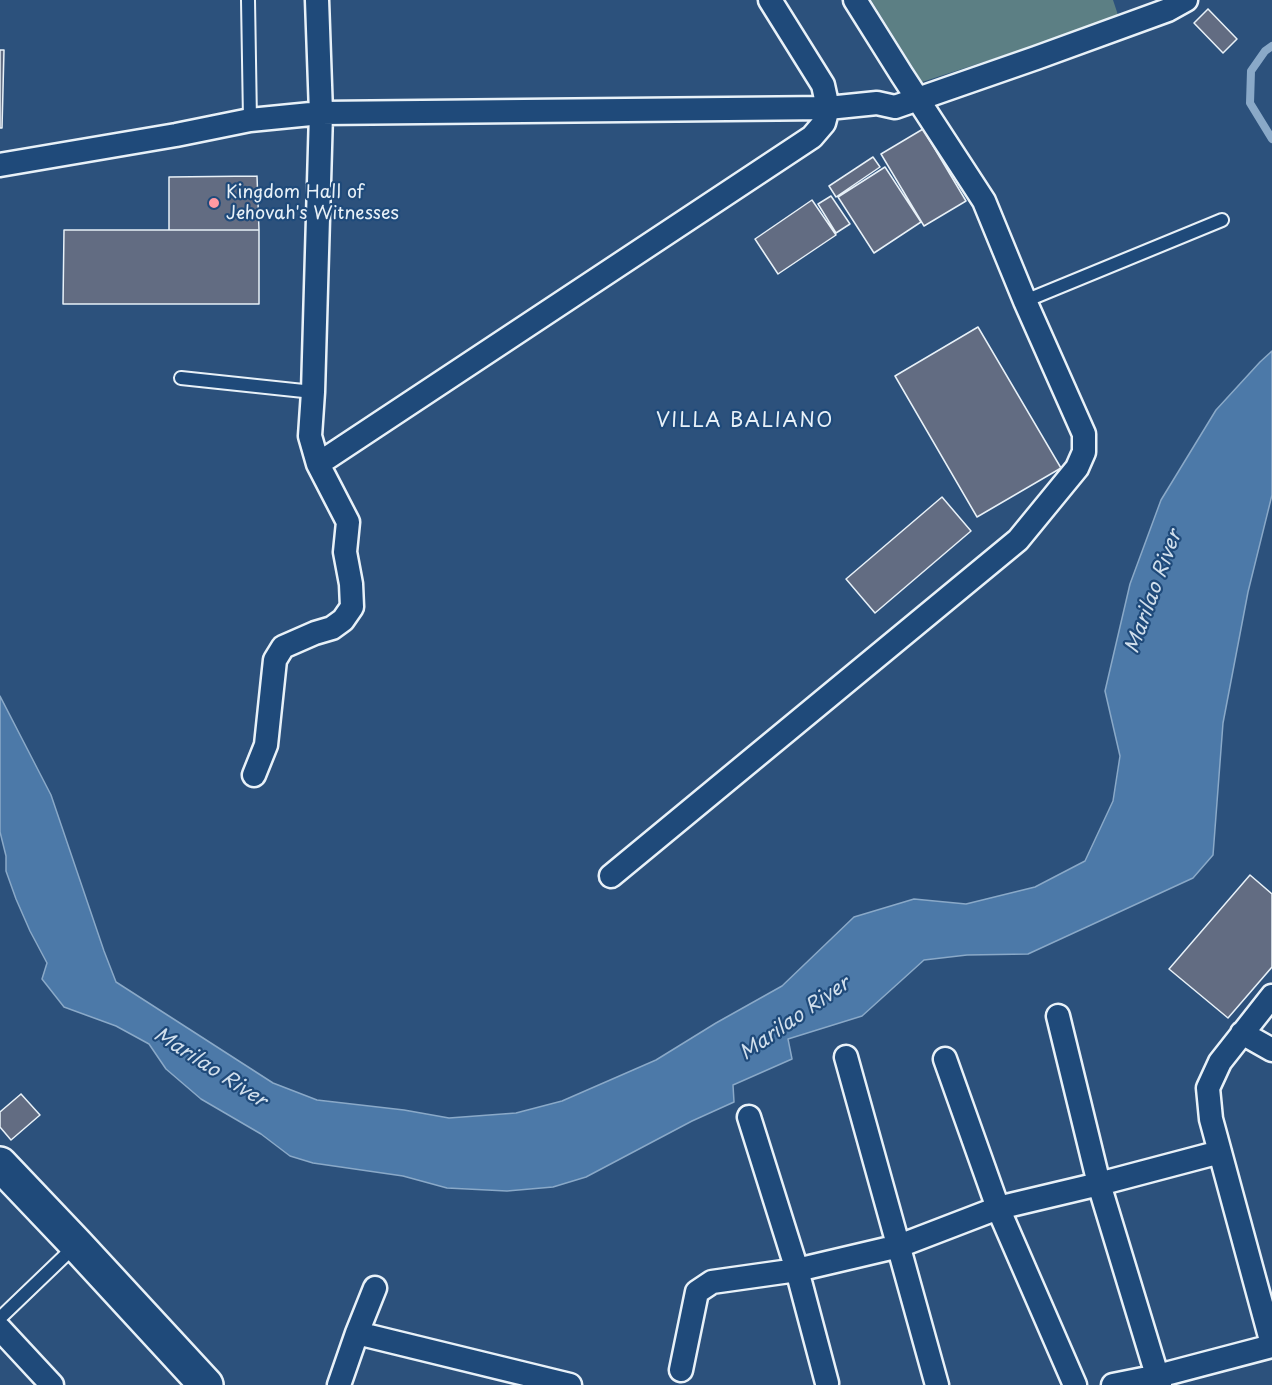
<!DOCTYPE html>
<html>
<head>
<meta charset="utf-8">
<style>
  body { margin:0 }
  canvas { display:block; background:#2c517c }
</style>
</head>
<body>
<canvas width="1272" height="1385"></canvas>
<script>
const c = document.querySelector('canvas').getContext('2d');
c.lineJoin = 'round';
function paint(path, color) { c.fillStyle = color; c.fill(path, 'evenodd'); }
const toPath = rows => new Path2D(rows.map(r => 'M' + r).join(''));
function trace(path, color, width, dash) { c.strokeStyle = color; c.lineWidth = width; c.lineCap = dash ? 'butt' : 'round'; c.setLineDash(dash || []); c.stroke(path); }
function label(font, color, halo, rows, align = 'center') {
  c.font = font + ' "Playpen Sans",sans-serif'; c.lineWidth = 4.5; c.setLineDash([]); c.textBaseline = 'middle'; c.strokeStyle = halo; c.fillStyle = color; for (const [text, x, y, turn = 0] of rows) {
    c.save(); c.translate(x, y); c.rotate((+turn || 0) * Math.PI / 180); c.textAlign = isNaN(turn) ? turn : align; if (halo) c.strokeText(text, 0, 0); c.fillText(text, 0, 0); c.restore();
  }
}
const green = toPath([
  [871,0,1113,0,1119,18,922,82]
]);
const water = toPath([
  [1272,351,1272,495,1248,592,1223,723,1213,855,1193,878,1028,954,967,955,924,960,862,1016,788,1039,792,1059,733,1085,734,1102,692,1121,586,1177,553,1187,507,1191,447,1188,403,1176,313,1163,290,1156,261,1134,201,1099,166,1069,149,1044,116,1026,64,1007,42,979,47,963,30,931,16,899,6,871,6,856,0,832,0,696,51,795,104,951,116,982,273,1083,317,1100,404,1110,449,1118,516,1113,562,1101,656,1060,716,1023,782,986,854,917,914,899,966,904,1035,887,1085,861,1113,801,1120,756,1105,691,1130,584,1161,500,1216,410,1260,362,1272,351]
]);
const stream = toPath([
  [1272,46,1265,51,1251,71,1250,103,1272,139]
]);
const building = toPath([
  [1208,9,1237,39,1223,53,1194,23,1208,9],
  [0,50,4,50,2,128,0,128,0,50],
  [923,129,966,201,924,226,881,154,923,129],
  [873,157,880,167,836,197,829,186,873,157],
  [885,167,921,222,874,253,838,197,885,167],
  [257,176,259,230,169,230,169,177,257,176],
  [831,196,850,224,836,233,818,204,831,196],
  [812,200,836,235,778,274,755,239,812,200],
  [64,230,259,230,259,304,63,304,64,230],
  [978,327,1061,468,977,517,895,376,978,327],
  [942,497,971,531,875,613,846,579,942,497],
  [1250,875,1272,894,1272,967,1228,1018,1169,969,1250,875],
  [21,1094,40,1115,11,1140,0,1127,0,1112,21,1094]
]);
const lane = toPath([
  [248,0,250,120],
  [1025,301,1222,220],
  [181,378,313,392],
  [0,1318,75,1246]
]);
const street = toPath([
  [0,165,176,135,250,120,321,113,828,108,877,103,895,107,1036,58,1168,10,1186,0],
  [318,464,812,137,824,123,828,108,823,85,770,0],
  [254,775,266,745,275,660,283,647,315,633,332,628,343,620,352,607,351,584,345,552,348,522,318,464,310,436,313,392,321,113,317,0],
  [611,876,1018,540,1077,468,1084,452,1084,434,1025,301,984,201,902,75,855,0],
  [1272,996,1220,1062,1208,1088,1211,1119,1272,1344],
  [1058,1016,1099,1184,1160,1385],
  [1242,1033,1272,1050],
  [846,1057,937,1385],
  [945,1059,998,1208,1075,1385],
  [749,1117,797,1270,827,1383],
  [0,1329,52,1385],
  [357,1333,570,1385],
  [681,1370,697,1292,712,1282,797,1270,899,1246,998,1208,1099,1184,1220,1152],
  [339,1385,357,1333,375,1288],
  [1113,1385,1158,1376,1272,1346]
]);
const secondary = toPath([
  [0,1164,76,1244,206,1385]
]);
const markers = [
  [214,203,6,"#ff9aa2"]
];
const poiNames = [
  ["Kingdom Hall of",226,193],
  ["Jehovah's Witnesses",226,214]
];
const neighbourhoodNames = [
  ["VILLA BALIANO",745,421]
];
const waterNames = [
  ["Marilao River",1154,592,-70],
  ["Marilao River",795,1019,-35],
  ["Marilao River",210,1068,33]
];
paint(green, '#5c7f84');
paint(water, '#4c79a8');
trace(water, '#8aa9c8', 1.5);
trace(stream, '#8aa9c8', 8);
paint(building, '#626c82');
trace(building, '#e8f1f8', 1.5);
trace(lane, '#e8f1f8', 16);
trace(street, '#e8f1f8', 27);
trace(secondary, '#e8f1f8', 38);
trace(lane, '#1f4a7a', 12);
trace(street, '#1f4a7a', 22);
trace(secondary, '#1f4a7a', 33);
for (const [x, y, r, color] of markers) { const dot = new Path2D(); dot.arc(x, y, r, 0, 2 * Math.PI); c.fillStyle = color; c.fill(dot); trace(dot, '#1f4a7a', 2); }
label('18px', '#e8f1f8', '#1f4a7a', poiNames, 'left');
c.letterSpacing = '1.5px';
label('20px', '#e8f1f8', '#1f4a7a', neighbourhoodNames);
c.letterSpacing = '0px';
label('italic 20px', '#d1dfec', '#1f4a7a', waterNames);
</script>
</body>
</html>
